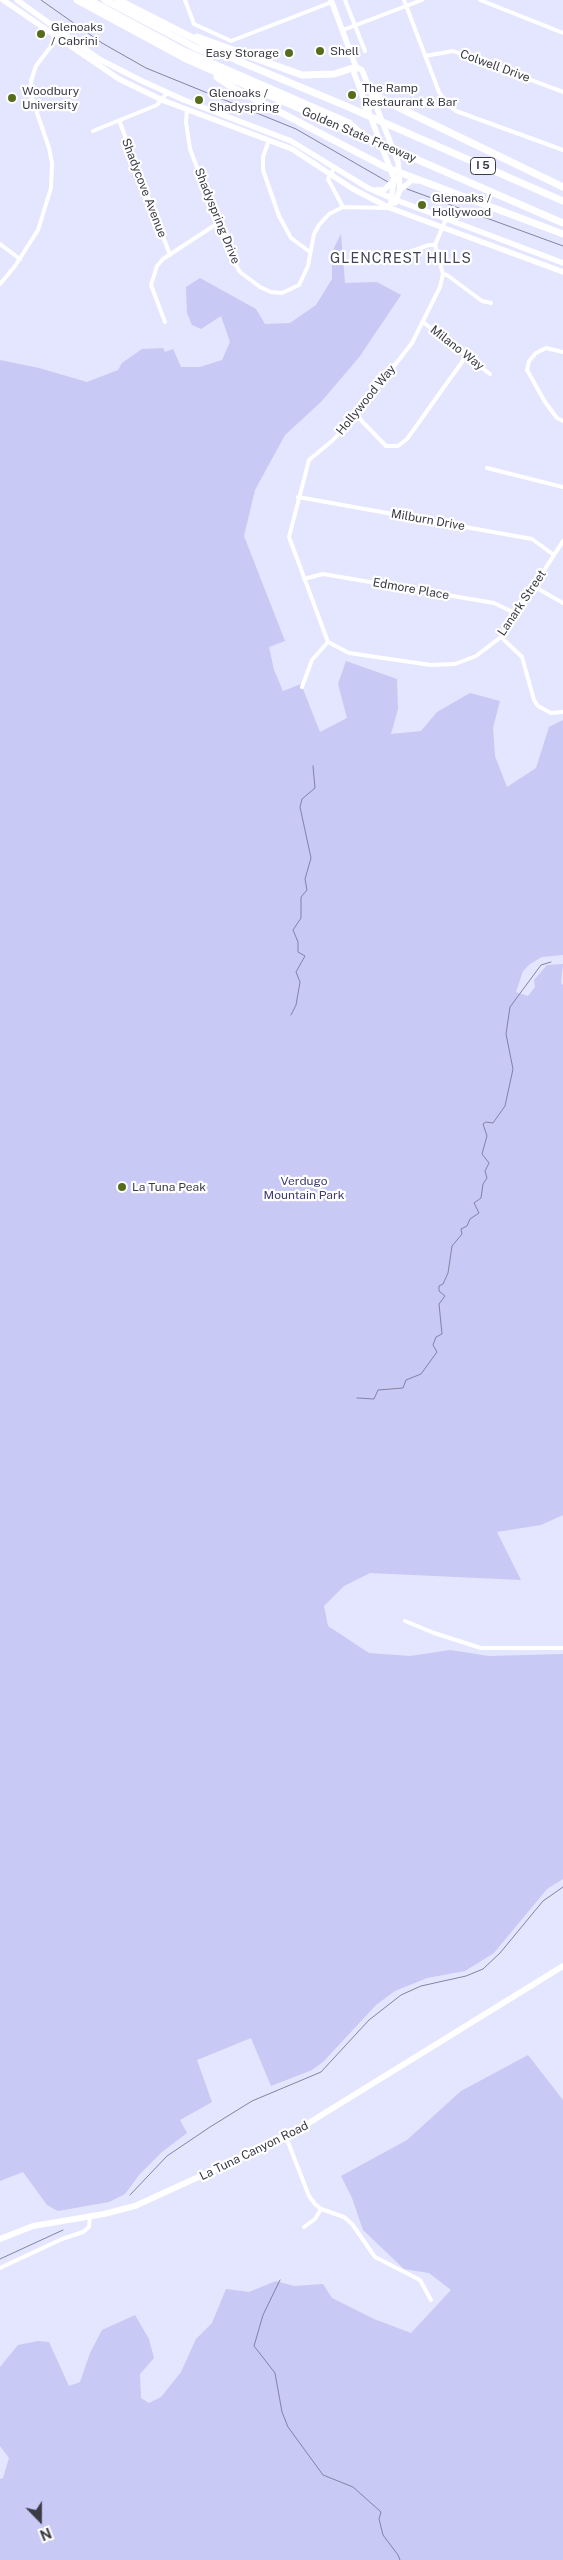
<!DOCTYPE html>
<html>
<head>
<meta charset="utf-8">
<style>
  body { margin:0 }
  #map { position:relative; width:563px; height:2560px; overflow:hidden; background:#e4e5ff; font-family:"Public Sans",sans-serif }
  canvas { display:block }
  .north { position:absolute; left:15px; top:2495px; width:50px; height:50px; -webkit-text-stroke:4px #fff; paint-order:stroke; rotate:158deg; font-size:14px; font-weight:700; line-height:20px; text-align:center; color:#3b3b46 }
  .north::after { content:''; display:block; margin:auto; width:18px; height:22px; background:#3b3b46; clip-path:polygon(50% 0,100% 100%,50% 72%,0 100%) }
</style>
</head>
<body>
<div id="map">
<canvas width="563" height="2560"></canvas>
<div class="north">N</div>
</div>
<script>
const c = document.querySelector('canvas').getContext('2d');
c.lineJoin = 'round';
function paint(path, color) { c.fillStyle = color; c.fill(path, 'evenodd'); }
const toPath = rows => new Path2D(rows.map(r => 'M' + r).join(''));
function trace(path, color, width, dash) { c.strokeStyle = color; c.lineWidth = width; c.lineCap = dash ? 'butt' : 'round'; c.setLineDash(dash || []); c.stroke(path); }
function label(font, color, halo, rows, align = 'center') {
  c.font = font + ' "Public Sans",sans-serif'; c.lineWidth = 4.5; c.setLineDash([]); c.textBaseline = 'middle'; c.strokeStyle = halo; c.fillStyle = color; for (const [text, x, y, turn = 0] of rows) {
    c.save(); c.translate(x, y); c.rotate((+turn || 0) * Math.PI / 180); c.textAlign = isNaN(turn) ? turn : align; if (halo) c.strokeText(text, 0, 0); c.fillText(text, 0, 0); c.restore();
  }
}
const green = toPath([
  [341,234,345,283,377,282,401,295,360,356,321,402,285,435,255,490,244,536,285,641,269,647,274,670,283,691,301,684,320,732,347,718,338,684,346,661,397,679,398,709,391,734,421,731,437,712,470,693,500,701,493,728,495,756,507,787,536,768,549,727,563,720,563,955,542,957,530,964,523,971,516,992,528,996,535,987,534,980,547,965,563,964,561,983,563,985,563,1515,541,1525,497,1532,521,1580,370,1573,344,1586,324,1606,328,1626,369,1653,410,1656,450,1650,489,1656,563,1654,563,1879,547,1889,494,1953,465,1971,427,1978,395,1991,376,2005,323,2062,312,2070,271,2086,251,2038,197,2060,212,2102,180,2120,187,2133,162,2152,139,2175,125,2194,109,2202,58,2211,47,2205,23,2172,0,2181,0,360,39,368,87,382,118,370,122,363,142,349,163,348,165,352,173,349,181,367,200,367,222,360,230,342,221,316,201,329,192,325,187,313,186,287,200,278,256,309,265,324,290,323,316,305,332,279,332,252],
  [528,2055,563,2100,563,2560,0,2560,0,2479,3,2478,9,2458,0,2446,0,2367,18,2345,38,2341,49,2342,69,2386,80,2382,90,2353,102,2330,135,2315,149,2339,154,2358,140,2374,141,2398,149,2403,161,2397,181,2372,196,2339,212,2323,226,2289,249,2292,276,2281,294,2286,323,2284,332,2298,374,2319,411,2333,451,2290,429,2273,404,2269,363,2230,352,2198,341,2176,407,2140,461,2091]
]);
const stream = toPath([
  [41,0,102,43,146,68,296,129,388,182],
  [407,189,563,246],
  [291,1015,296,1005,300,982,296,972,305,956,298,952,298,942,293,930,301,918,301,897,307,890,305,879,311,858,300,807,302,799,315,788,313,766],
  [357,1398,374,1399,378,1390,403,1388,406,1380,421,1374,437,1352,433,1345,436,1337,442,1334,439,1304,445,1296,439,1291,439,1286,443,1284,448,1273,452,1246,462,1234,461,1229,467,1226,470,1219,479,1213,474,1203,481,1198,483,1184,487,1178,485,1171,489,1163,482,1154,487,1136,483,1124,486,1122,493,1123,505,1106,513,1069,506,1034,510,1007,541,965,551,962],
  [130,2195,167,2156,210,2127,252,2101,321,2072,369,2020,401,1995,421,1986,466,1976,483,1969,500,1953,543,1901,563,1887],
  [0,2259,63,2230],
  [280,2280,263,2315,254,2346,275,2373,282,2412,288,2427,323,2475,353,2487,381,2512,379,2519,383,2535,398,2555,400,2560]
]);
const street = toPath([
  [185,0,194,24,231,41,332,2],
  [345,0,365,51],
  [404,0,439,92,447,104,456,111,563,150],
  [480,0,563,33],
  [343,30,422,0],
  [425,56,453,51,563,92],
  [187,109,186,122,190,149,230,255,240,272,260,287,271,292,282,293,299,285,308,266,314,234,319,225,329,214,343,207,388,208],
  [119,120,170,255],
  [93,131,157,105,167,93],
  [269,140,263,157,263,170,279,216,291,238,310,252],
  [335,167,328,179,343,207],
  [0,244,20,259],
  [381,262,429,245,435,245],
  [443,274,447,275,482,301,491,303],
  [0,284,15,266,38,230,51,188,52,163,49,148,32,98,31,81,36,66,61,33],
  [165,322,151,285,157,266,163,259,218,223],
  [423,322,490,374],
  [563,352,546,348,536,353,529,361,527,370,545,402,557,418,563,421],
  [356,415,386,446,398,446,407,439,467,355],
  [487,468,563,487],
  [298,497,532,539,554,555],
  [304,579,323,574,494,603,517,614],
  [535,587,563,603],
  [501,637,522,657,534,700,538,706,551,713,563,712],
  [328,642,349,653,431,665,455,664,476,656,501,637,563,541],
  [302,687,312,660,328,642,289,537,309,460,333,440,356,415,412,343,440,287,443,274,435,245,446,219],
  [405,1621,434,1633,481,1648,563,1648],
  [286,2137,309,2196,315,2204,321,2209,344,2217,352,2224,375,2257,420,2280,431,2300],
  [304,2227,315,2219,321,2209],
  [0,2268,62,2239,83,2232,89,2227,90,2216]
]);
const secondary = toPath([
  [3,0,119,79,162,100,292,149,353,189,390,208,563,272],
  [17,0,99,59,140,80,184,100,291,141,368,188,391,198,563,263],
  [331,0,356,67,354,73,394,179,390,208],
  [356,67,362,70,398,162,400,190,395,203],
  [376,190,384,190,393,181],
  [400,190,412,180,417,181]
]);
const primary = toPath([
  [0,2239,33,2226,104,2214,135,2206,286,2137,563,1966]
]);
const highway = toPath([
  [77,0,186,59,563,223],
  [89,0,184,51,349,123,360,133],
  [105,0,196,48,209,53,218,52],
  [118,0,236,60,346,106,563,201],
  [197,37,302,75,334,74,356,67],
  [217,77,232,87,385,167,563,234],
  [370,91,383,100,563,187],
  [367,109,375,102,383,100]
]);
const markers = [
  [41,34,5,"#566c1b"],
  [320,51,5,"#566c1b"],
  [289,53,5,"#566c1b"],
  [352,95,5,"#566c1b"],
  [12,98,5,"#566c1b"],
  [199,100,5,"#566c1b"],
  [422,205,5,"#566c1b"],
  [122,1187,5,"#566c1b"]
];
const shields = [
  [483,166,25]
];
const shieldNames = [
  ["I 5",483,166]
];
const poiNames = [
  ["Glenoaks",51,27],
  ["/ Cabrini",51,41],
  ["Shell",330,51],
  ["Easy Storage",279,53,"right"],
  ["The Ramp",362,88],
  ["Restaurant & Bar",362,102],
  ["Woodbury",22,91],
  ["University",22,105],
  ["Glenoaks /",209,93],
  ["Shadyspring",209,107],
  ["Glenoaks /",432,198],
  ["Hollywood",432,212],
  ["La Tuna Peak",132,1187]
];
const streetNames = [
  ["Colwell Drive",495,66,20],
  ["Golden State Freeway",359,135,23],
  ["Shadycove Avenue",144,188,69],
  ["Shadyspring Drive",217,216,68],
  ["Milano Way",457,348,38],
  ["Hollywood Way",366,400,-51],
  ["Milburn Drive",428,520,10],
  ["Edmore Place",411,589,10],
  ["Lanark Street",522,603,-56],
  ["La Tuna Canyon Road",254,2151,-26]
];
const parkNames = [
  ["Verdugo",304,1181],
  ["Mountain Park",304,1195]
];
const neighbourhoodNames = [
  ["GLENCREST HILLS",401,259]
];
paint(green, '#c8c9f5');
trace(stream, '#8283a4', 1);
trace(street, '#fff', 4);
trace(secondary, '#fff', 5.5);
trace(primary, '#fff', 6);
trace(highway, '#fff', 7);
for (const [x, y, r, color] of markers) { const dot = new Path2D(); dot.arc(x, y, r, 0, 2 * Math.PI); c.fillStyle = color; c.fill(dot); trace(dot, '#fff', 2); }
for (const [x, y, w] of shields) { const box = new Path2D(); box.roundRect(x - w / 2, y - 8.5, w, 17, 4); c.fillStyle = '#fff'; c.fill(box); trace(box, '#3b3b46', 1); }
label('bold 11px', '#3b3b46', null, shieldNames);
label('12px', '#3b3b46', '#fff', poiNames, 'left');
label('12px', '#3b3b46', '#fff', streetNames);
label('12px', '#3e3b73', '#fff', parkNames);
c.letterSpacing = '1px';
label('14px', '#424358', '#fff', neighbourhoodNames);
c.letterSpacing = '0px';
</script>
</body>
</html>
